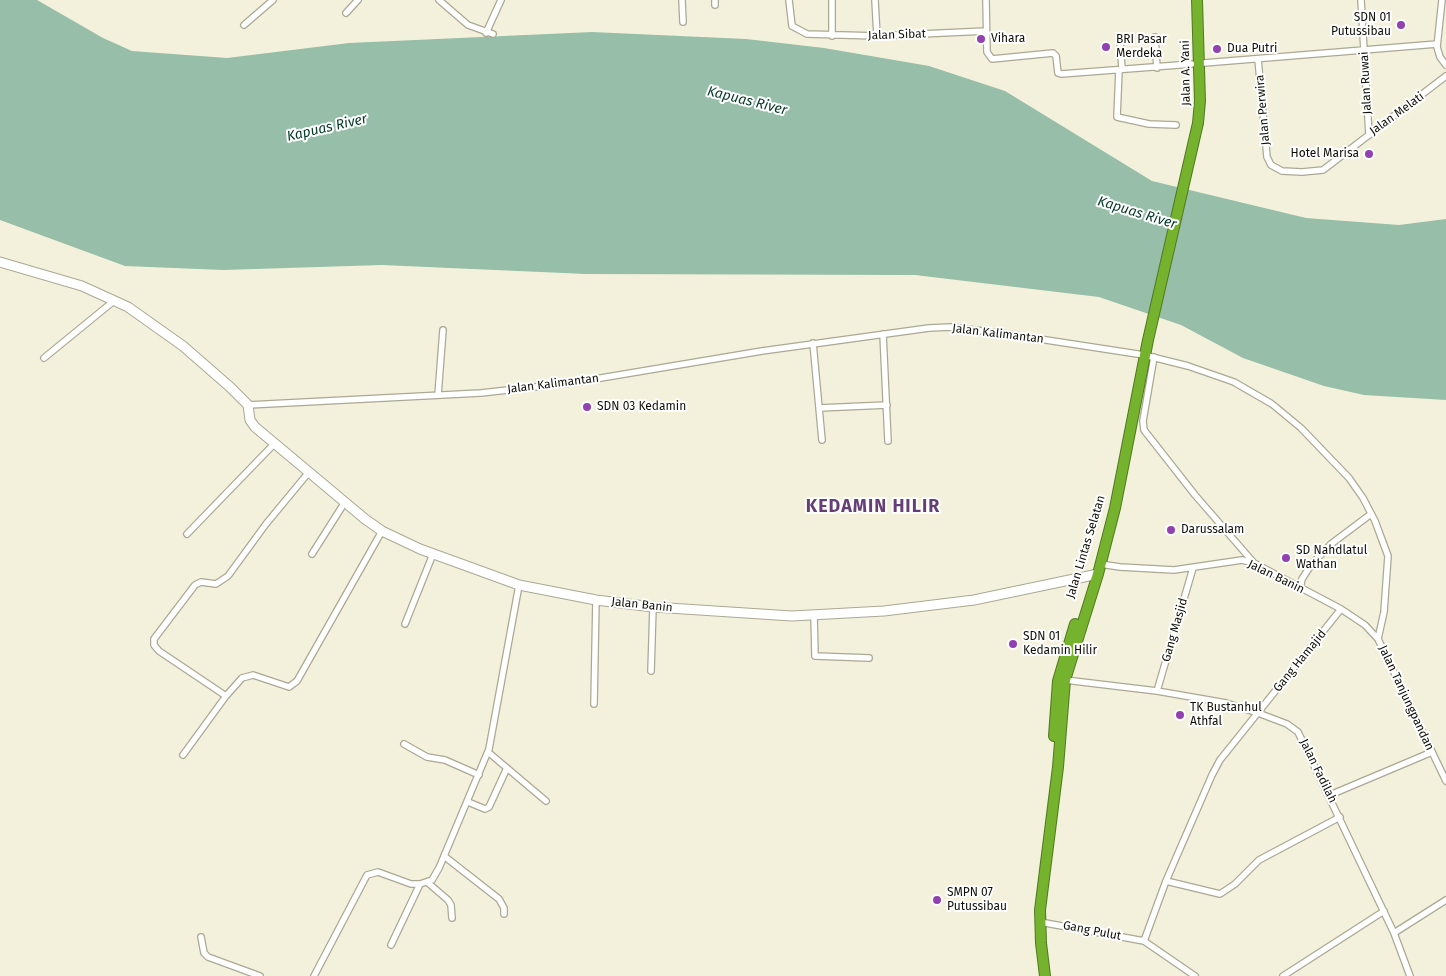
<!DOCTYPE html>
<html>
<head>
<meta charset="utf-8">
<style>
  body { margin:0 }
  canvas { display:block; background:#f3f1db }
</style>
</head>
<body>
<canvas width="1446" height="976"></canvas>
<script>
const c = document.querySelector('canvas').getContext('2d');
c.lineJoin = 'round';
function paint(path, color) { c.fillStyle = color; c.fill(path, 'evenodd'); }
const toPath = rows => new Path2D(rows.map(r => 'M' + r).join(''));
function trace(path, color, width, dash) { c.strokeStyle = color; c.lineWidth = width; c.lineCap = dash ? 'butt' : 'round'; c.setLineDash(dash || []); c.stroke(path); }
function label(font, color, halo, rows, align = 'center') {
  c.font = font + ' "Fira Sans",sans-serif'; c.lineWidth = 4; c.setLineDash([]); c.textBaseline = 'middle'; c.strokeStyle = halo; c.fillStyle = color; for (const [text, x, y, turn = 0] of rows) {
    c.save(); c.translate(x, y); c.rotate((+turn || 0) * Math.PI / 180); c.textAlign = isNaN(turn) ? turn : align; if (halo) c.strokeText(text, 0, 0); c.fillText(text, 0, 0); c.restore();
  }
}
const water = toPath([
  [0,0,37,0,103,38,132,51,227,58,349,43,592,32,746,39,824,48,929,66,1005,91,1152,181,1306,218,1399,225,1446,219,1446,400,1364,395,1324,386,1243,358,1181,325,1099,297,915,275,586,274,382,265,223,270,125,266,0,220]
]);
const street = toPath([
  [439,0,468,25,493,34],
  [682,0,683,22],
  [715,0,715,5],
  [789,0,792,26,807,34,877,36,986,31],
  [875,0,877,36],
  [986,0,987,52,992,59,1053,53,1056,56,1058,73,1061,74,1192,64],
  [1361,0,1369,135],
  [1442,0,1437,47,1440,57,1446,65],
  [346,13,358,0],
  [244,25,273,0],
  [486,33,501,0],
  [832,36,832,0],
  [1155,37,1157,68],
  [1120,40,1122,69],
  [1258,59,1267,157,1271,165,1282,171,1302,172,1323,170,1446,76],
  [1204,63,1437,44],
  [1119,70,1117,117,1149,124,1176,125],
  [883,334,888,441],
  [813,343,822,440],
  [1154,357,1143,421,1144,430,1195,495,1254,563],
  [44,358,115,300],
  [438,395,443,330],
  [248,405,481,393,571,383,762,351,929,328,951,327,1007,334,1144,355,1188,366,1234,382,1272,404,1301,428,1349,478,1363,498,1375,521,1388,556,1384,612,1378,639],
  [819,408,887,405],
  [187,534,275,443],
  [312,554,345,502],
  [1100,564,1120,567,1174,570,1242,560,1254,563,1341,609,1365,625,1378,639,1446,781],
  [1300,589,1302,579,1311,565,1331,544,1371,514],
  [814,615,815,656,869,658],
  [405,624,433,554],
  [651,671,653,607],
  [1065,680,1157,691,1226,703,1258,713,1287,724,1298,732,1394,933,1410,976],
  [1157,691,1193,568],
  [226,696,159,651,154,645,154,639,195,585,201,582,216,584,228,576,266,524,309,472],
  [594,704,596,600],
  [404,744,427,757,445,760,479,775],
  [488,752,546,801],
  [183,755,226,696,242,678,253,675,289,687,297,681,382,531],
  [1330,795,1432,752],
  [468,802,485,809,489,807,507,768],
  [444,856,499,899,504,908,504,914],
  [1166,881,1220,894,1235,884,1259,860,1340,817],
  [427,882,448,900,451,905,452,918],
  [1040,922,1144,941,1195,976],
  [1394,933,1446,900],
  [201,937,204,953,208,957,260,976],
  [1144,941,1166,881,1212,775,1220,760,1341,609],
  [391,945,420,884],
  [314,976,367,875,378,872,411,884,420,884,432,880,439,868,489,749,519,585],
  [1283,976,1384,911]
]);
const secondary = toPath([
  [0,262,82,286,128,307,183,346,230,387,248,405,250,420,255,427,365,519,382,531,420,549,519,585,596,600,653,607,792,616,884,611,974,600,1098,574]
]);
const highway = toPath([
  [1054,736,1058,681,1075,624],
  [1045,976,1041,943,1040,910,1058,767,1065,680,1098,574,1115,508,1148,340,1198,123,1200,101,1197,0]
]);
const markers = [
  [1401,25,5,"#9241b1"],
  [981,39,5,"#9241b1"],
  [1106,47,5,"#9241b1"],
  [1217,49,5,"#9241b1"],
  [1369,154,5,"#9241b1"],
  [587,407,5,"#9241b1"],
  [1171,530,5,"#9241b1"],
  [1286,558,5,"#9241b1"],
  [1013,644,5,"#9241b1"],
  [1180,715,5,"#9241b1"],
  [937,900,5,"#9241b1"]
];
const poiNames = [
  ["SDN 01",1391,18,"right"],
  ["Putussibau",1391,32,"right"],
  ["Vihara",991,39],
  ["BRI Pasar",1116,40],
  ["Merdeka",1116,54],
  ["Dua Putri",1227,49],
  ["Hotel Marisa",1359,154,"right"],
  ["SDN 03 Kedamin",597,407],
  ["Darussalam",1181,530],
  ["SD Nahdlatul",1296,551],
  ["Wathan",1296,565],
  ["SDN 01",1023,637],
  ["Kedamin Hilir",1023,651],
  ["TK Bustanhul",1190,708],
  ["Athfal",1190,722],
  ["SMPN 07",947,893],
  ["Putussibau",947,907]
];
const streetNames = [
  ["Jalan Sibat",897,35,-2],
  ["Jalan A. Yani",1186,73,-91],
  ["Jalan Ruwai",1366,83,-93],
  ["Jalan Perwira",1263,110,-95],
  ["Jalan Melati",1397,114,-36],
  ["Jalan Kalimantan",998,334,7],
  ["Jalan Kalimantan",553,384,-7],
  ["Jalan Lintas Selatan",1086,547,-73],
  ["Jalan Banin",1276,577,26],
  ["Jalan Banin",642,605,6],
  ["Gang Masjid",1175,630,-74],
  ["Gang Hamajid",1300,661,-51],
  ["Jalan Tanjungpandan",1406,698,65],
  ["Jalan Fadilah",1318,771,64],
  ["Gang Pulut",1092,931,11]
];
const waterNames = [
  ["Kapuas River",747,101,14],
  ["Kapuas River",327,128,-13],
  ["Kapuas River",1137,213,17]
];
const districtNames = [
  ["KEDAMIN HILIR",873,507]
];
paint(water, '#96bea8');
trace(street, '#aba894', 8);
trace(secondary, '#aba894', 11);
trace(highway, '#517920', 12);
trace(street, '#fff', 5.5);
trace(secondary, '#fff', 9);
trace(highway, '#75b22d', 10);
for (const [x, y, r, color] of markers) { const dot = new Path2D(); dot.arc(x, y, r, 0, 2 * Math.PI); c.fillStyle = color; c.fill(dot); trace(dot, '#fff', 2); }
label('12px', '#0f0f07', '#fff', poiNames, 'left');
label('12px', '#0f0f07', '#fff', streetNames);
label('italic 14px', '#043a25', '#fff', waterNames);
c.letterSpacing = '1px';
label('bold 18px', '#663e76', '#fff', districtNames);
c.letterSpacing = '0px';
</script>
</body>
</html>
